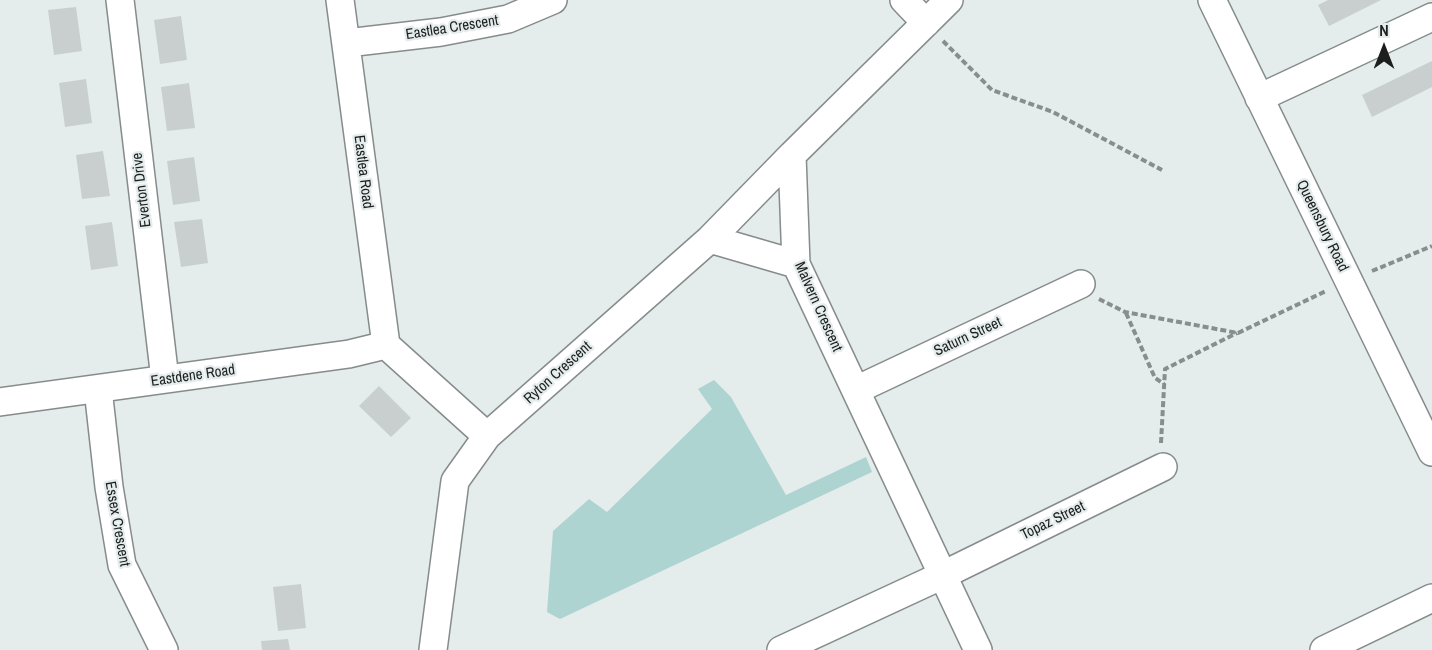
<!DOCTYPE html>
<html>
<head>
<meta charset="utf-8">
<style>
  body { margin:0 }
  #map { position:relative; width:1432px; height:650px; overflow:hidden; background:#e5ecec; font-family:"Archivo Narrow",sans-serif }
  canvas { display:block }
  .north { position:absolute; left:1354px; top:18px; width:60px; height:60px; -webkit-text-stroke:4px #e5ecec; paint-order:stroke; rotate:0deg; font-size:16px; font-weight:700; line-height:24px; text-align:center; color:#1d1f1f }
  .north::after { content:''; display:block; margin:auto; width:21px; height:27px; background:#1d1f1f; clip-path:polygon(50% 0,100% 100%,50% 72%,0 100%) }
</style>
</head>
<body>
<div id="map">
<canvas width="1432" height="650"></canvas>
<div class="north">N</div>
</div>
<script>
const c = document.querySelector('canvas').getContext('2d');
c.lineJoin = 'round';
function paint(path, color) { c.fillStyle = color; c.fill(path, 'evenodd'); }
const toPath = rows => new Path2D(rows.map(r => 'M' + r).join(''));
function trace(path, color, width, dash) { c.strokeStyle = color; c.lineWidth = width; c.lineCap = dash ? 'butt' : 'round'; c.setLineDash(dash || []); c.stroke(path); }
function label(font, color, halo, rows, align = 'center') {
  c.font = font + ' "Archivo Narrow",sans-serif'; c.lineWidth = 4.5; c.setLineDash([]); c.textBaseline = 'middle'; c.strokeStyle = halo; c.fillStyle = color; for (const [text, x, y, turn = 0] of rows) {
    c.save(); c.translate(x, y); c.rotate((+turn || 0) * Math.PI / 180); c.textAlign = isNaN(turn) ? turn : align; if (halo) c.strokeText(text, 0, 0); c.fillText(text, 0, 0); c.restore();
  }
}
const green = toPath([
  [714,380,731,397,786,495,866,457,872,472,560,619,547,612,553,531,589,499,607,512,712,409,698,389]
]);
const building = toPath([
  [1328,0,1381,0,1329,26,1318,5],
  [76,7,82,51,54,55,48,10],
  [181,16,187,60,160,64,154,20],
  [1432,61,1432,87,1372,117,1362,95],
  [86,79,92,123,65,127,59,83],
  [189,83,195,128,167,131,161,87],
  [103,151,110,196,82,199,76,155],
  [194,157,200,201,173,205,167,161],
  [202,219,208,263,181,267,174,222],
  [112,222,118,266,91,270,85,226],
  [379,386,411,418,391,437,359,406],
  [301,584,306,628,278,631,273,587],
  [288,639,290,650,262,650,261,641]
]);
const path = toPath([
  [943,41,992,90,1053,112,1162,170],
  [1372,271,1432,246],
  [1099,299,1125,312,1238,333,1326,291],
  [1126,313,1155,378,1164,384],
  [1161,443,1165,369,1237,333]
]);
const minor = toPath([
  [120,0,165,379],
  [340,0,386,345],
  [904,0,926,23],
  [949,0,792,155,796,264,978,650],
  [1212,0,1432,452],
  [347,43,441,32,508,19,553,0],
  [1259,98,1432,17],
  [710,239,796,264],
  [386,345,487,436],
  [98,389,109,487,122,565,164,650],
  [856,390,1081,284],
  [0,402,349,354,386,345],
  [433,650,455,481,487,436,710,239,792,155],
  [781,650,943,575,1163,467],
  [1324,650,1432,598]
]);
const streetNames = [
  ["Eastlea Crescent",452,28,-9],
  ["Eastlea Road",363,172,83],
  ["Everton Drive",142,190,-97],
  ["Queensbury Road",1322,226,64],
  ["Malvern Crescent",818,307,66],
  ["Saturn Street",968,337,-25],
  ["Ryton Crescent",558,373,-42],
  ["Eastdene Road",193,376,-8],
  ["Topaz Street",1053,521,-26],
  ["Essex Crescent",117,524,80]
];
paint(green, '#aed4d2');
paint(building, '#c9cfcf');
trace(minor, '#868c8c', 30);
trace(path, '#888d8d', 4, [6, 3]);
trace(minor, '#fff', 27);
label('15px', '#1d1f1f', '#e5ecec', streetNames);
</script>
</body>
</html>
